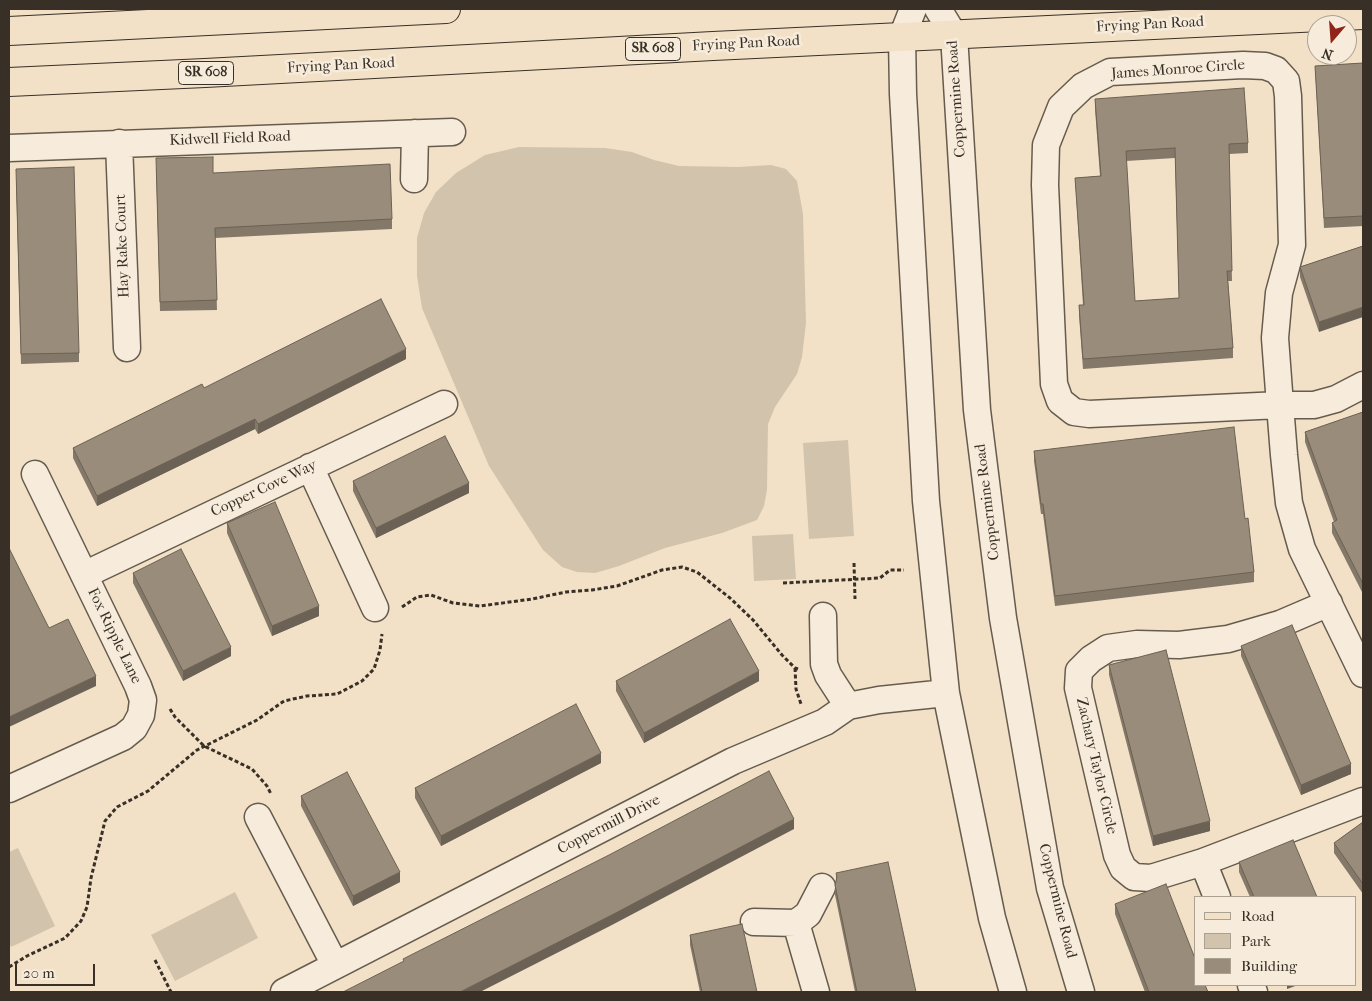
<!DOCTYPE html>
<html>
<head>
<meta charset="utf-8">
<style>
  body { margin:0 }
  #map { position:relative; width:1372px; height:1001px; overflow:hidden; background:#f2e1c7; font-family:"IM FELL French Canon",serif }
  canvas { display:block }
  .frame { position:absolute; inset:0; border:10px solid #383026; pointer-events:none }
  .legend { position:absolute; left:1194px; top:896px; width:162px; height:90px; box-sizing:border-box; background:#f7ecdb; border:1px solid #aba193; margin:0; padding:6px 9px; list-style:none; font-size:15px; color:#383026 }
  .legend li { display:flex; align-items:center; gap:10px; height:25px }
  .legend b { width:25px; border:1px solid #aba193 }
  .north { position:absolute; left:1307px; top:15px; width:50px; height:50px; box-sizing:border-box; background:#f7ecdb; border:1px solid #aba193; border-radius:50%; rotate:198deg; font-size:14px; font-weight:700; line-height:20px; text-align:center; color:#383026 }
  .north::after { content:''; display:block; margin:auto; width:18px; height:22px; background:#8f2418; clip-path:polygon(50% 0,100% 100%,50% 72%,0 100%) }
  .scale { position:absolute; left:15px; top:964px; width:80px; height:22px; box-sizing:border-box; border:2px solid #383026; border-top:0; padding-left:6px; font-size:15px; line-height:18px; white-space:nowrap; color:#383026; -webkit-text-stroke:4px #f7ecdb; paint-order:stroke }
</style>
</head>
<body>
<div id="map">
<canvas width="1372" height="1001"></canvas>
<div class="frame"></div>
<ul class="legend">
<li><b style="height:6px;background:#f2e1c7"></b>Road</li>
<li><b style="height:14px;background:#d2c3ac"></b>Park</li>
<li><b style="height:14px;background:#998c7a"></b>Building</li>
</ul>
<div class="north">N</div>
<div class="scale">20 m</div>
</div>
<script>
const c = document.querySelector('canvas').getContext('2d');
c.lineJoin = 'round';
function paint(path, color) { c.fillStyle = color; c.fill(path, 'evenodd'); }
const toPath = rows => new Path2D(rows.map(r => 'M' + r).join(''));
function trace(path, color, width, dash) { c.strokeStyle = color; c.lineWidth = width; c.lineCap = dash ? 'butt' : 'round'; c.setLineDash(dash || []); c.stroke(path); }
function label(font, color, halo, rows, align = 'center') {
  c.font = font + ' "IM FELL French Canon",serif'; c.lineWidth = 5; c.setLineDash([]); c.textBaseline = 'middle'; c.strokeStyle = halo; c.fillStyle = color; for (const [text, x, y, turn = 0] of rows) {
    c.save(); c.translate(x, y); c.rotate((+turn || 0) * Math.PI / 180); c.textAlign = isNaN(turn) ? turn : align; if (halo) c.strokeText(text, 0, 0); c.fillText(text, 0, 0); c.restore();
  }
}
const green = toPath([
  [519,147,605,148,632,152,654,160,679,166,738,167,771,165,786,169,797,181,803,214,806,323,802,357,797,374,775,407,768,424,767,490,764,506,757,520,722,533,665,548,619,566,595,573,577,572,562,567,543,550,489,466,422,308,417,276,417,238,424,213,436,192,456,173,485,155],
  [848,440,854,536,809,539,803,443],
  [793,534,796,579,754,581,752,536],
  [18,848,55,926,11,947,9,942,9,852],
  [235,892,258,938,175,981,151,935]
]);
const path = toPath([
  [854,563,855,599],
  [783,583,880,578,890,570,904,570],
  [402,607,417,597,431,595,453,603,480,606,532,599,566,592,592,590,617,586,662,570,682,567,697,572,730,598,753,620,782,655,795,668,798,669],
  [795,668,796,689,801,704],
  [170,709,175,717,204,746,252,769,267,786,271,794],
  [155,960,171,992],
  [9,967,27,956,65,938,81,921,87,907,91,878,105,821,117,807,148,791,197,750,257,720,284,701,307,696,337,694,362,681,374,669,380,650,382,634]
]);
const minor = toPath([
  [913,9,902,37,903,94,926,501,946,693,992,918,1013,992],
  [938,9,954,35,977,410,1003,618,1050,888,1081,992],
  [119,143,127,348],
  [9,148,452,132],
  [414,179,415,133],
  [1363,385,1336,399,1314,405,1280,405,1089,414,1074,412,1060,401,1054,384,1045,185,1046,145,1061,107,1083,86,1110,72,1243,65,1265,66,1276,70,1286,81,1288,96,1292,245,1279,293,1275,338,1280,405,1284,455,1289,503,1302,549,1363,674],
  [310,467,375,608],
  [84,575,444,404],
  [1329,603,1280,624,1228,639,1179,645,1137,644,1108,648,1091,659,1079,671,1078,688,1117,855,1123,868,1134,877,1151,878,1203,862,1363,801],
  [823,616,824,664,828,675,848,706],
  [9,789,123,737,134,728,141,715,143,700,138,686,35,474],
  [258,817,335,965],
  [1203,862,1217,897],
  [754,922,796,923,808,914,822,887],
  [796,923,816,992],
  [1251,985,1254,992],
  [284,992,733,761,825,722,848,706,879,700,946,693]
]);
const major = toPath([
  [9,31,446,9],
  [9,82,205,73,713,46,1363,15]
]);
const wall = toPath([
  [1363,63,1363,226,1324,228,1315,66],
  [1095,99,1248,143,1248,153,1229,154,1232,281,1228,281,1233,348,1233,358,1083,369,1079,315,1079,305,1083,305,1075,178,1100,176,1095,109],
  [1175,158,1179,298,1135,301,1126,161],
  [156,168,213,173,392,219,392,229,215,238,217,310,160,311],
  [16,179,79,353,79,362,21,364],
  [1363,246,1319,332,1300,277,1300,267],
  [406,359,258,434,255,429,97,506,73,458,73,448,204,388],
  [1363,412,1363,594,1332,533,1332,523,1334,522,1305,442,1305,432],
  [1034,451,1245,519,1254,572,1254,582,1055,606,1043,514,1041,514,1034,461],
  [353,481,469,493,376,538,353,491],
  [227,523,319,616,272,636,227,533],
  [133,573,231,656,183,681,133,583],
  [1241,646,1351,774,1301,795,1241,656],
  [1109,665,1210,831,1153,846,1109,675],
  [616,681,759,681,644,743,616,691],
  [601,763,441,846,415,798,415,788],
  [301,796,400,882,353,906,301,806],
  [1363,822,1363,894,1334,853,1334,843],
  [1239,862,1317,897,1250,897,1239,872],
  [836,873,916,992,855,992,835,895,835,885,836,880],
  [1115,904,1208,992,1145,992,1115,914],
  [690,935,757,992,700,992,690,945]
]);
const shadedWall = toPath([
  [1363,307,1363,317,1319,332,1319,322],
  [406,349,406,359,258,434,258,424],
  [255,419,255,429,97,506,97,496],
  [469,483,469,493,376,538,376,528],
  [319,606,319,616,272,636,272,626],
  [231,647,231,656,183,681,183,671],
  [759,671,759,681,644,743,644,733],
  [96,676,96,686,9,727,9,717],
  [601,753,601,763,441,846,441,836],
  [1351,764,1351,774,1301,795,1301,785],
  [794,819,794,829,610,926,480,992,460,992],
  [1210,821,1210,831,1153,846,1153,836],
  [400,872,400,882,353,906,353,896],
  [1287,985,1298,985,1287,989]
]);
const building = toPath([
  [1363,63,1363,216,1324,218,1315,66,1363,63],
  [1244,88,1248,143,1229,144,1232,271,1227,271,1233,348,1083,359,1079,305,1084,305,1075,178,1101,176,1095,99,1244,88],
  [1175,148,1179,298,1135,301,1126,151,1175,148],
  [213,157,213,173,390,164,392,219,215,228,217,300,160,302,156,158,213,157],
  [74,167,79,353,21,354,16,169,74,167],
  [1363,246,1363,307,1319,322,1300,267,1363,246],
  [381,299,406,349,258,424,255,419,97,496,73,448,202,384,204,388,381,299],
  [1363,412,1363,584,1332,523,1337,520,1305,432,1363,412],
  [1234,427,1245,519,1248,518,1254,572,1055,596,1043,504,1041,504,1034,451,1234,427],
  [445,436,469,483,376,528,353,481,445,436],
  [275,502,319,606,272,626,227,523,275,502],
  [9,548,49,628,68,619,96,676,9,717,9,548],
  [181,549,231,647,183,671,133,573,181,549],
  [730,619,759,671,644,733,616,681,730,619],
  [1292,625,1351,764,1301,785,1241,646,1292,625],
  [1166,650,1210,821,1153,836,1109,665,1166,650],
  [576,704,601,753,441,836,415,788,576,704],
  [769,771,794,819,610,916,460,992,343,992,404,961,403,959,609,855,769,771],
  [347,772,400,872,353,896,301,796,347,772],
  [1363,822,1363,884,1334,843,1363,822],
  [1293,840,1317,897,1254,897,1239,862,1293,840],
  [888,862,916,992,857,992,835,885,837,877,836,873,888,862],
  [1166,884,1196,961,1196,985,1205,985,1208,992,1149,992,1115,904,1166,884],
  [742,924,757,992,702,992,690,935,742,924]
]);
const shields = [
  [653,49,55],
  [206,73,55]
];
const shieldNames = [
  ["SR 608",653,49],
  ["SR 608",206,73]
];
const streetNames = [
  ["Frying Pan Road",1150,25,-3],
  ["Frying Pan Road",746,44,-3],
  ["Frying Pan Road",341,66,-3],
  ["James Monroe Circle",1178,70,-4],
  ["Coppermine Road",957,99,-94],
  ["Kidwell Field Road",230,139,-2],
  ["Hay Rake Court",123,246,-92],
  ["Copper Cove Way",264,489,-25],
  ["Coppermine Road",988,502,-97],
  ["Fox Ripple Lane",114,636,64],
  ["Zachary Taylor Circle",1096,766,77],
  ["Coppermill Drive",609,825,-27],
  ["Coppermine Road",1057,901,76]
];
paint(green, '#d2c3ac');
trace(minor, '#665c4e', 29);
trace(major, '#383026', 30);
trace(path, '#383026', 3, [4, 2.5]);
trace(minor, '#f7ecdb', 26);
trace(major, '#f2e1c7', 28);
paint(wall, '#847869');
paint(shadedWall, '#6b6255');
paint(building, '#998c7a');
trace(building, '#6b6255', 1);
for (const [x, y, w] of shields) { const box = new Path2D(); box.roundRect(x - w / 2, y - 11.5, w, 23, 4); c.fillStyle = '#f7ecdb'; c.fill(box); trace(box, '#383026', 1); }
label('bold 14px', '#383026', null, shieldNames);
label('15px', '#383026', '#f7ecdb', streetNames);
</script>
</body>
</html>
